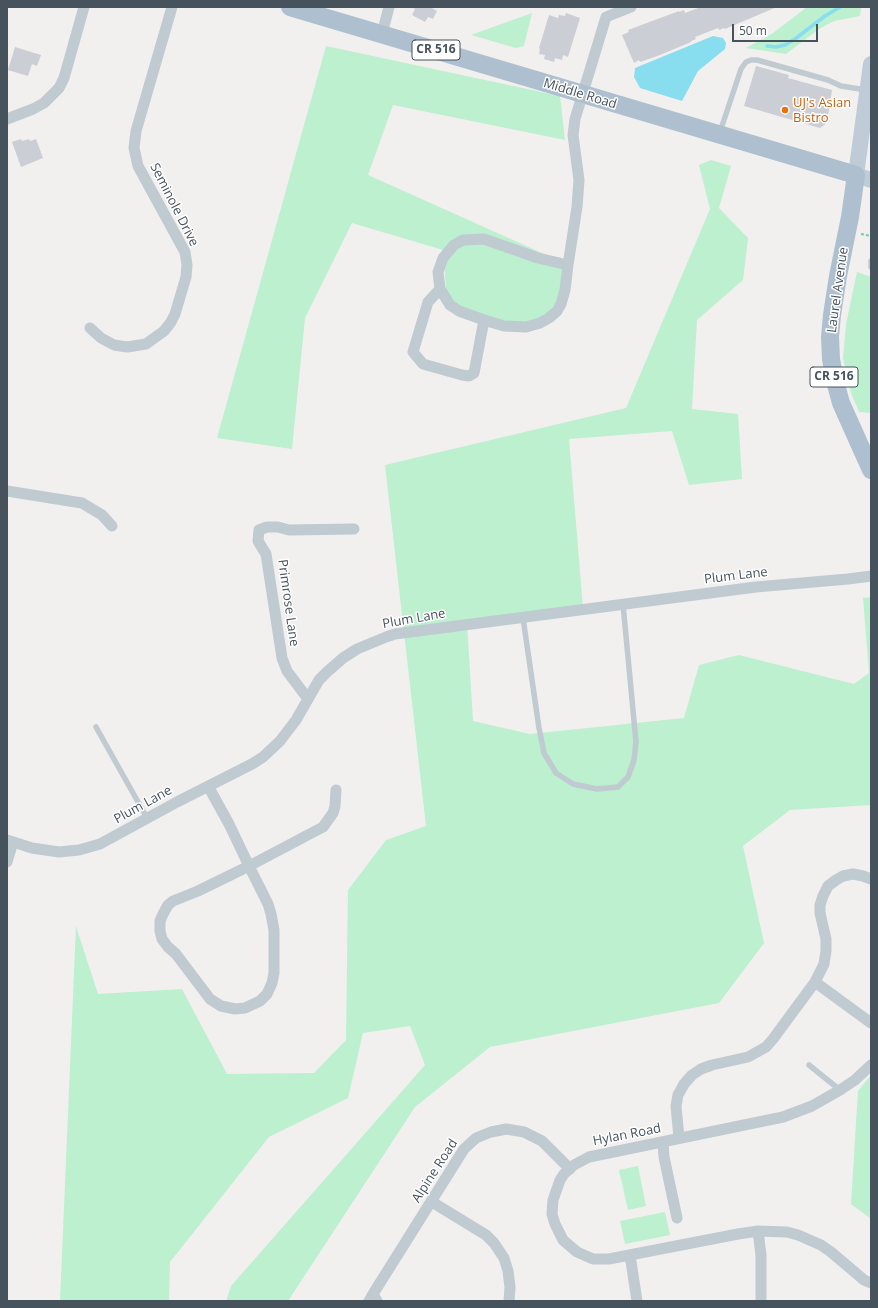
<!DOCTYPE html>
<html>
<head>
<meta charset="utf-8">
<style>
  body { margin:0 }
  #map { position:relative; width:878px; height:1308px; overflow:hidden; background:#f2efef; font-family:"Open Sans",sans-serif }
  canvas { display:block }
  .frame { position:absolute; inset:0; border:8px solid #46535d; pointer-events:none }
  .scale { position:absolute; left:732px; top:24px; width:86px; height:18px; box-sizing:border-box; border:2px solid #46535d; border-top:0; padding-left:5px; font-size:12px; line-height:14px; white-space:nowrap; color:#46535d; -webkit-text-stroke:3px #fff; paint-order:stroke }
</style>
</head>
<body>
<div id="map">
<canvas width="878" height="1308"></canvas>
<div class="frame"></div>
<div class="scale">50 m</div>
</div>
<script>
const c = document.querySelector('canvas').getContext('2d');
c.lineJoin = 'round';
function paint(path, color) { c.fillStyle = color; c.fill(path, 'evenodd'); }
const toPath = rows => new Path2D(rows.map(r => 'M' + r).join(''));
function trace(path, color, width, dash) { c.strokeStyle = color; c.lineWidth = width; c.lineCap = dash ? 'butt' : 'round'; c.setLineDash(dash || []); c.stroke(path); }
function label(font, color, halo, rows, align = 'center') {
  c.font = font + ' "Open Sans",sans-serif'; c.lineWidth = 3; c.setLineDash([]); c.textBaseline = 'middle'; c.strokeStyle = halo; c.fillStyle = color; for (const [text, x, y, turn = 0] of rows) {
    c.save(); c.translate(x, y); c.rotate((+turn || 0) * Math.PI / 180); c.textAlign = isNaN(turn) ? turn : align; if (halo) c.strokeText(text, 0, 0); c.fillText(text, 0, 0); c.restore();
  }
}
const green = toPath([
  [807,7,861,7,860,16,834,21,819,29,786,54,746,48,773,33],
  [532,13,524,46,516,48,471,35],
  [326,46,560,96,565,140,393,105,368,175,562,262,566,291,538,324,499,322,447,301,443,250,352,223,305,318,292,449,217,438],
  [711,160,731,166,719,208,748,238,743,280,697,320,692,409,738,414,742,479,689,485,672,431,569,439,583,608,467,623,473,721,530,734,684,718,699,665,739,655,854,684,869,673,863,598,871,597,871,805,790,810,743,846,764,943,719,1003,490,1047,415,1107,288,1301,226,1301,231,1286,425,1065,410,1026,363,1033,348,1098,269,1137,170,1262,169,1301,60,1301,76,926,98,994,182,989,227,1074,314,1073,346,1040,348,890,386,840,426,826,385,465,626,408,710,209,699,165],
  [857,272,871,277,871,413,859,412,851,393,843,358,846,324],
  [871,1075,871,1219,851,1204,858,1091],
  [638,1166,646,1206,628,1210,619,1170],
  [665,1212,670,1235,625,1244,620,1221]
]);
const water = toPath([
  [713,36,723,38,726,43,725,49,698,71,682,101,640,88,634,77,635,68]
]);
const stream = toPath([
  [767,46,776,47,785,45,795,39,825,16,840,7]
]);
const building = toPath([
  [411,7,433,7,432,8,437,11,433,19,428,17,425,22,412,15,415,9],
  [701,7,777,7,725,29,724,28,719,30,718,28,695,37,696,39,691,41,691,42,660,55,640,62,639,60,634,63,622,35,629,32,628,30,679,11,679,12,684,10,685,13],
  [566,13,580,18,568,57,563,55,562,60,555,58,554,62,544,59,545,55,539,54,540,49,539,48,549,15,558,18,559,15,565,16],
  [15,47,41,55,37,66,32,64,28,76,8,70],
  [756,66,789,75,788,78,832,90,827,123,820,128,744,106],
  [21,139,22,141,29,139,30,141,36,139,43,158,21,167,12,142]
]);
const path = toPath([
  [861,234,871,236]
]);
const lane = toPath([
  [720,132,741,69,746,62,751,60,757,60,828,80,841,86,866,90],
  [871,261,871,267],
  [523,618,539,728,544,753,556,773,573,784,597,789,618,787,628,777,634,760,636,742,623,604],
  [96,727,147,818],
  [809,1065,840,1090]
]);
const street = toPath([
  [382,34,389,7],
  [7,119,33,109,44,103,59,88,64,78,84,7],
  [568,265,538,258,484,239,463,240,454,245,443,258,438,272,440,289,450,305,459,311,484,320,504,326,526,327,540,323,549,318,557,311,561,304,565,290,568,265,577,207,579,180,573,135,575,119,606,17,631,7],
  [440,289,428,302,413,352,423,364,462,375,469,376,474,373,484,320],
  [90,328,101,338,114,345,127,347,146,344,164,331,171,322,175,314,186,277,187,265,185,252,138,166,134,148,136,131,172,7],
  [7,491,82,503,102,515,112,526],
  [308,699,287,671,282,658,266,554,258,541,259,530,267,527,278,527,289,530,354,529],
  [208,786,229,824,249,866,323,827,333,813,335,806,336,790],
  [7,840,32,848,59,852,79,850,100,844,177,802,252,764,263,757,280,741,296,720,319,680,327,672,343,658,357,649,386,637,395,634,756,587,848,579,871,576],
  [7,862,13,842],
  [249,866,268,904,271,914,274,930,274,973,272,983,267,994,260,1001,245,1008,235,1009,221,1006,210,999,176,954,168,947,162,939,160,931,160,921,163,914,168,905,173,901,198,891,249,866],
  [815,982,871,1023],
  [871,1065,855,1080,840,1090,812,1106,783,1117,589,1157,574,1165,564,1174,560,1180,553,1200,552,1214,555,1224,563,1240,577,1252,593,1259,609,1259,738,1234,758,1231,787,1232,798,1235,821,1245,831,1252,864,1280,871,1283],
  [679,1138,676,1106,678,1095,684,1084,692,1075,701,1069,712,1065,748,1057,766,1047,773,1039,815,982,824,964,826,951,826,939,820,913,820,905,823,896,828,886,836,880,843,876,853,874,863,876,871,879],
  [663,1142,664,1157,677,1218],
  [432,1202,486,1235,494,1243,504,1258,508,1271,510,1287,509,1301],
  [758,1231,761,1255,761,1301],
  [630,1255,637,1301],
  [373,1294,464,1149,476,1138,491,1132,506,1129,524,1132,542,1141,570,1169],
  [369,1301,373,1294,377,1301]
]);
const secondary = toPath([
  [871,64,856,175,871,180]
]);
const primary = toPath([
  [290,7,856,175,850,217,838,276,832,315,830,337,831,359,835,381,841,403,871,470]
]);
const markers = [
  [785,110,4,"#e8710a"]
];
const shields = [
  [436,50,48],
  [834,377,48]
];
const shieldNames = [
  ["CR 516",436,50],
  ["CR 516",834,377]
];
const streetNames = [
  ["Middle Road",580,94,17],
  ["Seminole Drive",174,205,63],
  ["Laurel Avenue",838,290,-82],
  ["Plum Lane",736,576,-7],
  ["Primrose Lane",288,603,82],
  ["Plum Lane",414,619,-10],
  ["Plum Lane",143,805,-29],
  ["Hylan Road",627,1135,-11],
  ["Alpine Road",435,1171,-57]
];
const foodNames = [
  ["UJ's Asian",793,103],
  ["Bistro",793,118]
];
paint(green, '#bcf0ce');
paint(water, '#88ddef');
trace(stream, '#88ddef', 3.5);
paint(building, '#cbced4');
trace(path, '#73cf9e', 2, [3, 2]);
trace(lane, '#bfcad1', 5.5);
trace(street, '#bfcad1', 11);
trace(secondary, '#bfcbd6', 16);
trace(primary, '#aec0cf', 18);
for (const [x, y, r, color] of markers) { const dot = new Path2D(); dot.arc(x, y, r, 0, 2 * Math.PI); c.fillStyle = color; c.fill(dot); trace(dot, '#fff', 1.5); }
for (const [x, y, w] of shields) { const box = new Path2D(); box.roundRect(x - w / 2, y - 10, w, 20, 3); c.fillStyle = '#fff'; c.fill(box); trace(box, '#46535d', 1); }
label('bold 12px', '#46535d', null, shieldNames);
label('13px', '#46535d', '#fff', streetNames);
label('13px', '#c56008', '#fff', foodNames, 'left');
</script>
</body>
</html>
